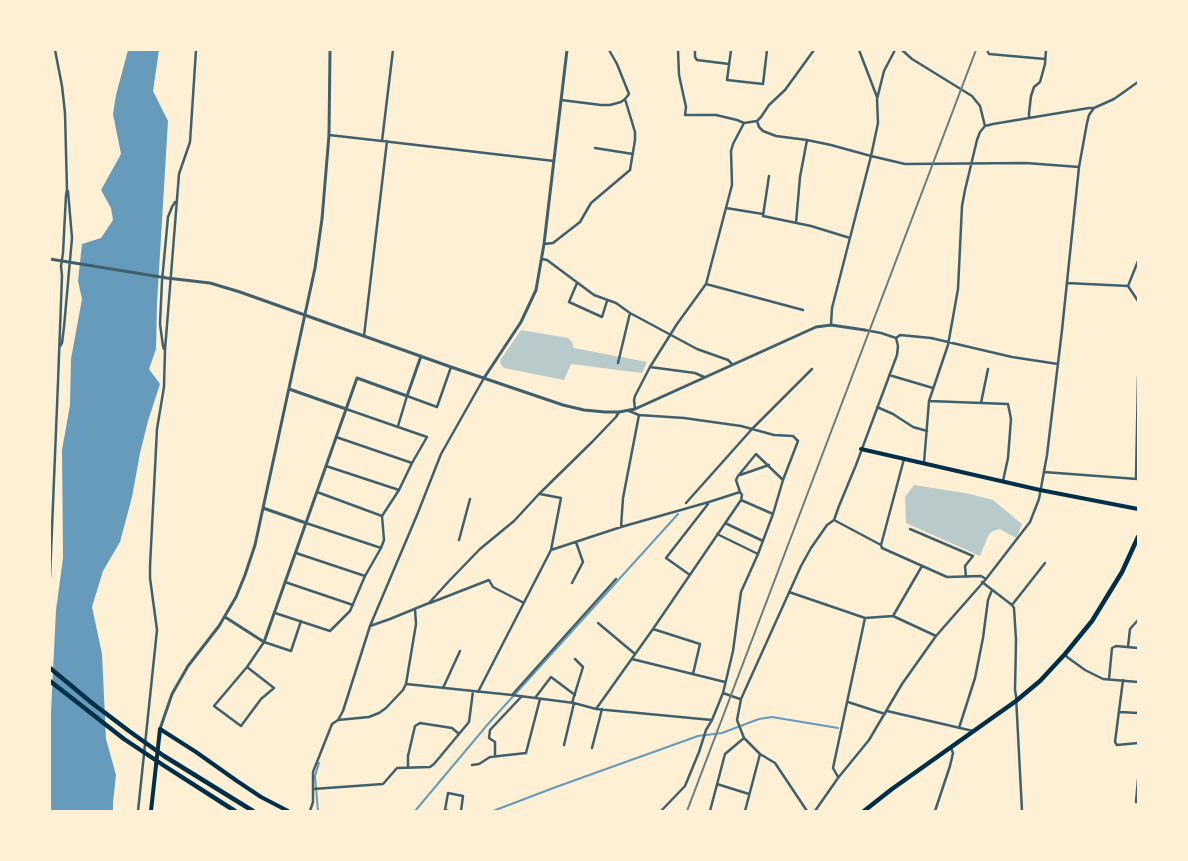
<!DOCTYPE html>
<html>
<head>
<meta charset="utf-8">
<style>
  body { margin:0 }
  #map { position:relative; width:1188px; height:861px; overflow:hidden; background:#fdf0d5; font-family:"Zilla Slab",serif }
  canvas { display:block }
  .frame { position:absolute; inset:0; border:51px solid #fdf0d5; pointer-events:none }
</style>
</head>
<body>
<div id="map">
<canvas width="1188" height="861"></canvas>
<div class="frame"></div>
</div>
<script>
const c = document.querySelector('canvas').getContext('2d');
c.lineJoin = 'round';
function paint(path, color) { c.fillStyle = color; c.fill(path, 'evenodd'); }
const toPath = rows => new Path2D(rows.map(r => 'M' + r).join(''));
function trace(path, color, width, dash) { c.strokeStyle = color; c.lineWidth = width; c.lineCap = dash ? 'butt' : 'round'; c.setLineDash(dash || []); c.stroke(path); }
const green = toPath([
  [521,330,568,338,572,342,574,348,647,362,642,373,571,364,564,380,504,368,500,363,501,359],
  [914,485,965,493,993,500,1022,524,1016,538,1000,529,993,531,989,534,980,556,906,523,905,497]
]);
const water = toPath([
  [128,50,159,50,153,91,168,121,157,303,156,349,149,369,160,384,148,421,140,453,132,497,120,542,103,571,92,607,102,654,106,739,116,775,113,803,113,811,50,811,50,732,56,610,63,558,62,450,70,405,71,359,82,299,78,281,82,244,101,238,113,220,111,208,101,190,121,154,113,114,116,95]
]);
const stream = toPath([
  [318,811,315,776,319,763],
  [415,811,488,724,678,514],
  [493,811,556,787,698,736,722,733,759,719,772,717,838,728]
]);
const minor = toPath([
  [393,50,382,141,554,161],
  [678,50,679,75,686,107,685,115,716,115,737,120,744,123,757,121,761,117,769,105,785,90,814,50],
  [695,50,695,57,697,60,729,64],
  [731,50,727,80,763,84,767,50],
  [859,50,877,97],
  [902,50,912,59,972,96,980,106,985,126],
  [987,50,989,54,1045,59],
  [561,100,601,105,610,105,621,102,625,99],
  [1029,118,1029,113,1031,96,1034,87,1040,82,1045,64,1046,50],
  [757,121,759,127,763,131,776,136,807,140,831,145,871,156,905,164,1026,163,1079,167],
  [329,135,382,141],
  [595,148,633,154],
  [769,176,763,216,811,226,850,238],
  [726,208,763,214],
  [796,223,800,177,807,140],
  [544,244,553,243,580,222,591,203,630,170,635,140,635,132,625,99,629,94,617,64,609,50],
  [542,259,547,260,594,295,616,303,630,313,697,349,728,360,732,364],
  [577,283,569,302,602,317,607,301],
  [1067,283,1128,286],
  [706,284,803,310],
  [1128,286,1138,261],
  [1128,286,1138,301],
  [831,325,832,308,871,156,878,123,877,99,884,71,895,50],
  [364,336,387,141],
  [896,338,900,335,931,338,1012,357,1058,364],
  [60,346,62,343,64,327,72,238,68,191],
  [164,349,163,346,160,324,162,281,168,217,172,207,175,202],
  [618,363,630,313],
  [650,367,695,373,704,377],
  [889,375,933,388],
  [929,401,1008,404,1011,419,1008,458,1003,481],
  [981,403,988,369],
  [877,407,893,414,913,427,927,431],
  [635,409,634,400,635,396,650,367,677,324,706,284,732,185,731,151,733,144,744,123],
  [629,411,639,415,684,418,741,426,774,435,793,436,798,441,783,480,773,514,758,554,741,592,733,651,723,693,712,720,706,730,699,752,685,786,661,811],
  [398,426,407,396,437,407,451,367],
  [336,437,412,463],
  [924,463,929,401,948,345,958,289,962,206,965,190,977,140,980,132,985,126,993,124,1089,108,1094,108],
  [326,466,399,490],
  [1044,472,1137,479],
  [740,475,769,465],
  [1136,479,1138,377],
  [317,492,382,516],
  [741,500,773,514],
  [686,503,752,429,812,369],
  [834,520,881,545,882,548,947,577,981,576,986,579],
  [306,523,381,548],
  [725,523,763,541],
  [621,527,623,498,639,415],
  [910,529,973,556,965,566,966,577],
  [717,534,758,554],
  [459,540,470,499],
  [881,545,904,459],
  [551,550,621,527,709,502,740,492],
  [296,553,365,576],
  [690,575,666,558,708,504],
  [50,577,58,382,62,276,61,266,63,253,66,195,67,190,65,113,62,86,55,50],
  [285,582,353,605],
  [982,582,1012,605,1014,608,1016,640,1015,690,1016,696,1022,811],
  [572,583,583,562,576,542],
  [789,592,865,618,893,616,922,566],
  [430,603,489,580,493,587,524,603],
  [1012,605,1045,563],
  [275,613,330,631,350,611,365,576,381,548,384,540,382,516,399,490,412,463,427,437,346,409],
  [893,616,936,636],
  [598,623,635,654],
  [370,626,390,619,429,603,449,581,480,549,514,521,539,494,592,442,616,417,619,412],
  [653,629,700,644,693,674],
  [1128,647,1130,629,1138,620],
  [1065,654,1067,657,1085,670,1103,679,1138,682],
  [632,659,725,682],
  [247,667,274,688,261,699,241,726,214,706,247,667,264,642,291,651,301,621],
  [1109,679,1112,648,1116,646,1138,648],
  [1123,680,1115,742,1117,745,1138,743],
  [406,684,512,695,574,703,596,709,712,720],
  [443,688,460,651],
  [478,692,551,550,561,498,540,494],
  [723,693,740,699],
  [512,695,616,579],
  [535,698,551,677,575,695],
  [848,702,885,714],
  [572,703,583,667,575,659],
  [596,709,653,629,741,500,742,495,740,492,736,480,738,476,756,454,783,480],
  [887,711,973,731],
  [1119,712,1138,713],
  [338,720,343,711,370,626,417,515,441,454,484,378],
  [959,728,975,678,983,638,988,600,992,590],
  [564,745,574,703],
  [592,748,602,709],
  [495,756,495,742,489,738,490,730,522,696],
  [472,765,479,764,490,757,526,753,540,699],
  [408,767,408,756,415,726,420,723,452,728,459,734],
  [838,777,833,768,865,618],
  [1138,779,1136,802,1138,802],
  [717,784,749,794],
  [313,789,383,784,397,768,430,767,434,764,469,722,473,691],
  [138,811,157,630,150,578,150,566,157,429,164,387,165,350,179,174,190,142,196,50],
  [310,811,313,802,313,772,332,724,338,720,369,717,379,713,386,708,403,690,406,684,416,624,415,609],
  [448,811,445,810,448,793,463,796,461,811],
  [710,811,725,754,744,738],
  [745,811,760,754],
  [807,811,775,763,760,754,744,738,737,720,741,699,801,566,811,548,827,525,834,520,839,506,856,465,897,355,898,346,896,338,881,333,865,330],
  [815,811,838,778,869,740,902,684,936,636,986,579,1030,522,1039,499,1047,455,1062,330,1079,167,1087,123,1089,115,1094,108,1114,99,1138,82],
  [935,811,950,766,953,753,951,748]
]);
const tertiary = toPath([
  [50,259,167,278,210,283,240,292,451,367,563,405,584,410,605,412,619,412,635,409,816,327,831,325,865,330],
  [484,378,521,322,536,290,544,244,567,50],
  [289,389,346,409],
  [263,508,306,523],
  [225,617,264,642,357,378,407,396,421,356],
  [160,729,172,694,188,666,219,626,236,597,245,575,255,545,315,268,322,219,329,135,330,50]
]);
const secondary = toPath([
  [861,449,1040,490,1138,509]
]);
const primary = toPath([
  [151,811,160,729,196,752,237,781,261,797,288,811]
]);
const trunk = toPath([
  [864,811,892,789,1016,701,1040,681,1065,654,1092,621,1122,572,1138,537]
]);
const motorway = toPath([
  [50,668,92,703,129,731,164,756,253,811],
  [50,681,124,739,163,765,235,811]
]);
const rail = toPath([
  [687,811,976,50]
]);
paint(green, '#b9caca');
paint(water, '#669bbc');
trace(stream, '#669bbc', 2);
trace(minor, '#3f606c', 2.5);
trace(tertiary, '#3f606c', 3);
trace(secondary, '#003049', 4);
trace(primary, '#003049', 4);
trace(trunk, '#003049', 4.5);
trace(motorway, '#003049', 4.5);
trace(rail, '#657d81', 2);
</script>
</body>
</html>
